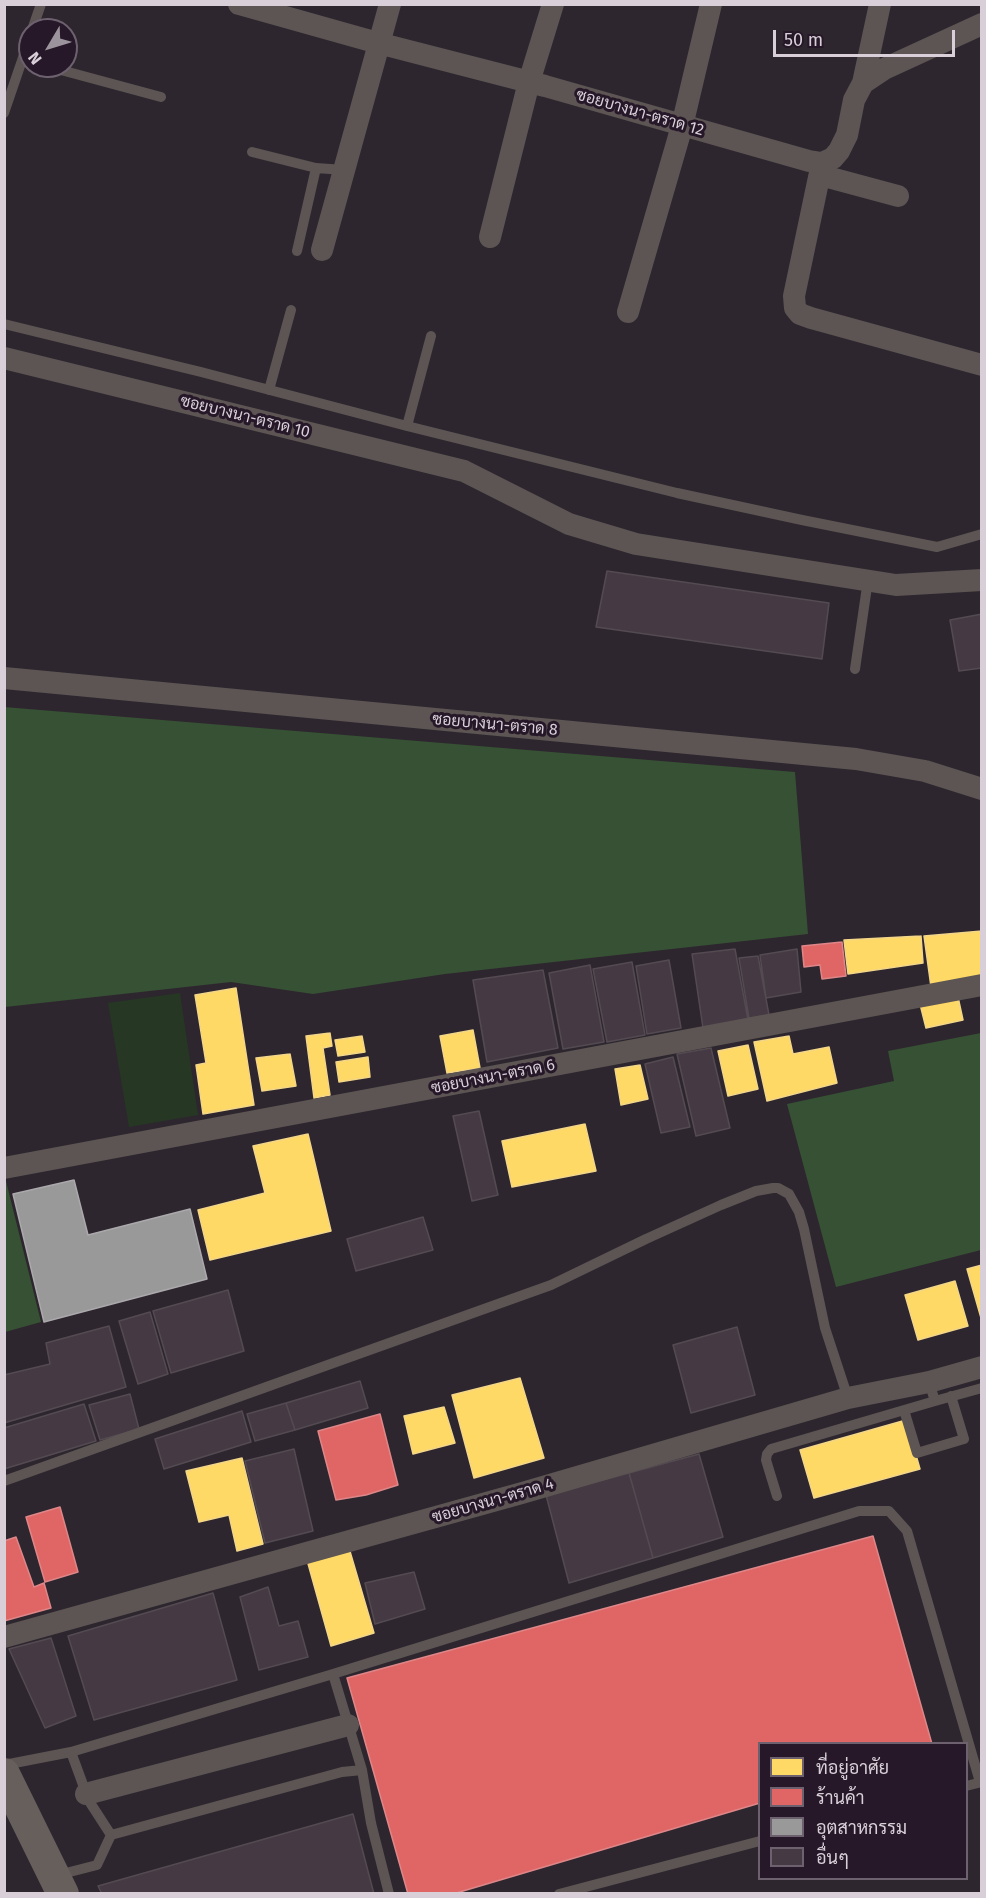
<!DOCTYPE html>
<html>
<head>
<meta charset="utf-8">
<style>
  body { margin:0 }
  #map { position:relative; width:986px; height:1898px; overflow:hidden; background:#2d262e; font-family:"Fira Sans",Sarabun,sans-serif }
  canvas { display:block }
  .frame { position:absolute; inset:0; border:6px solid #d8cfd9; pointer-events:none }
  .legend { position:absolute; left:758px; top:1742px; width:210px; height:138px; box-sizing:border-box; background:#261828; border:2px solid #6d616f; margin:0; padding:8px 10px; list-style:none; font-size:18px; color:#d8cfd9 }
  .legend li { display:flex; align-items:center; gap:12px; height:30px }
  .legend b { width:30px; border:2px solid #6d616f }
  .north { position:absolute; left:18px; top:18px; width:60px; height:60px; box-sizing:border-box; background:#261828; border:2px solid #6d616f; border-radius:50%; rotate:232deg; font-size:16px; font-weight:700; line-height:24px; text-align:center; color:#d8cfd9 }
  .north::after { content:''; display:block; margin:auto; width:21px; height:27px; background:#9c949d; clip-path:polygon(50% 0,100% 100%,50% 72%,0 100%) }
  .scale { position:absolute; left:773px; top:30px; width:182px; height:27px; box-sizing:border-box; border:3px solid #d8cfd9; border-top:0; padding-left:8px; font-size:18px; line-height:21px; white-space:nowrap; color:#d8cfd9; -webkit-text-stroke:4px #261828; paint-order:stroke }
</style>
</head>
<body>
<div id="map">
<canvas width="986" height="1898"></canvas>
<div class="frame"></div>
<ul class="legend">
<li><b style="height:16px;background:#ffd966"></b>ที่อยู่อาศัย</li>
<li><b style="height:16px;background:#e06666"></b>ร้านค้า</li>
<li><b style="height:16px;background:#999"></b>อุตสาหกรรม</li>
<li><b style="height:16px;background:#453a43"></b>อื่นๆ</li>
</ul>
<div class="north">N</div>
<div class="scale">50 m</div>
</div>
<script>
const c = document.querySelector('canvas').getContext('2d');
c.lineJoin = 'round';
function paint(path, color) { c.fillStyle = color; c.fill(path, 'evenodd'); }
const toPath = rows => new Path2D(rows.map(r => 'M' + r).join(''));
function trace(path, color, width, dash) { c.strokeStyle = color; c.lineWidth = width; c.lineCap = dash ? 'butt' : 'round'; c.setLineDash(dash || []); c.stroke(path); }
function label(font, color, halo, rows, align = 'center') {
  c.font = font + ' "Fira Sans",Sarabun,sans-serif'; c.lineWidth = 6; c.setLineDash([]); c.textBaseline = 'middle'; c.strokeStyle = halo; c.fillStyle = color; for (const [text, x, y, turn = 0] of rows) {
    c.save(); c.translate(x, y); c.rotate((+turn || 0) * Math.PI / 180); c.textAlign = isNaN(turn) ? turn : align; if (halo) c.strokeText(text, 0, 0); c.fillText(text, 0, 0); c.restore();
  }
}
const green = toPath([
  [180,993,198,1115,129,1127,108,1003]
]);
const forest = toPath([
  [4,707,795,772,808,934,445,974,313,994,231,982,5,1007],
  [981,1033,981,1250,836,1287,787,1104,894,1081,888,1051],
  [5,1181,6,1181,41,1322,5,1332]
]);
const homes = toPath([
  [982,931,982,977,931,987,924,936,982,931],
  [921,936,923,963,848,974,844,940,921,936],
  [236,988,254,1105,203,1114,196,1065,206,1063,195,995,236,988],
  [958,997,963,1020,926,1028,920,1004,958,997],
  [473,1030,480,1068,447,1073,440,1036,473,1030],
  [330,1033,332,1046,323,1048,330,1095,314,1098,306,1036,330,1033],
  [362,1036,365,1052,338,1056,335,1040,362,1036],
  [789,1036,793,1054,829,1047,837,1083,767,1101,754,1042,789,1036],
  [748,1045,758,1089,728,1096,718,1051,748,1045],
  [290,1054,296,1086,262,1091,256,1058,290,1054],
  [368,1057,370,1077,339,1082,336,1062,368,1057],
  [640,1065,648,1099,621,1105,615,1069,640,1065],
  [585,1124,596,1171,512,1187,502,1141,585,1124],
  [308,1134,331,1231,210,1260,198,1210,265,1193,253,1146,308,1134],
  [982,1265,982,1318,981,1318,967,1269,982,1265],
  [955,1281,968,1326,918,1340,905,1295,955,1281],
  [520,1378,544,1458,474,1478,452,1395,520,1378],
  [444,1407,455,1443,413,1454,404,1416,444,1407],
  [906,1420,920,1469,814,1498,800,1450,906,1420],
  [242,1458,263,1544,237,1551,229,1515,199,1522,186,1471,242,1458],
  [349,1548,374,1633,331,1646,307,1560,349,1548]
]);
const shops = toPath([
  [842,942,846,976,822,979,820,965,804,967,802,946,842,942],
  [380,1414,398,1485,366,1495,336,1500,318,1431,380,1414],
  [60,1507,78,1572,45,1582,26,1517,60,1507],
  [873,1536,932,1744,760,1744,760,1803,453,1894,408,1894,347,1678,873,1536],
  [16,1537,34,1587,44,1583,51,1608,4,1621,4,1541,16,1537]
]);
const industry = toPath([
  [74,1180,88,1235,190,1209,207,1279,44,1322,13,1194,74,1180]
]);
const building = toPath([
  [607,571,829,603,822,659,596,627,607,571],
  [982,614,982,668,959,671,950,620,982,614],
  [735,949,748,1020,703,1028,692,954,735,949],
  [797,949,801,992,766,998,760,955,797,949],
  [758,956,769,1015,749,1018,739,958,758,956],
  [669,960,681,1028,647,1034,636,966,669,960],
  [632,962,645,1035,607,1042,593,969,632,962],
  [590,965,604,1042,563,1049,549,973,590,965],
  [543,970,558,1048,487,1062,473,980,543,970],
  [711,1048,730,1128,696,1136,677,1054,711,1048],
  [673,1057,690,1127,661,1133,645,1064,673,1057],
  [479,1111,498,1195,472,1201,453,1116,479,1111],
  [423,1217,433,1250,356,1271,347,1239,423,1217],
  [228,1290,244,1351,171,1373,153,1311,228,1290],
  [150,1312,168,1374,138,1384,119,1321,150,1312],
  [109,1326,126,1387,4,1423,4,1375,50,1364,46,1343,109,1326],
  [737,1327,755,1395,691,1413,673,1345,737,1327],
  [360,1381,368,1408,295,1430,286,1403,360,1381],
  [130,1394,139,1429,100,1440,89,1405,130,1394],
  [286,1403,295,1430,255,1441,247,1414,286,1403],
  [84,1404,96,1441,4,1469,4,1428,84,1404],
  [242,1411,251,1442,164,1469,155,1439,242,1411],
  [294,1449,313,1531,265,1543,245,1461,294,1449],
  [699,1454,723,1537,653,1558,629,1473,699,1454],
  [629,1473,653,1558,569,1583,546,1495,629,1473],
  [414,1572,425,1609,375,1624,365,1583,414,1572],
  [268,1587,279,1626,298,1621,308,1657,259,1670,240,1597,268,1587],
  [213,1593,237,1680,94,1720,68,1636,213,1593],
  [51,1638,76,1716,45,1728,9,1649,51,1638],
  [353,1814,374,1894,102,1894,98,1886,353,1814]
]);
const service = toPath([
  [32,30,41,4],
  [46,66,161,97],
  [4,113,30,37],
  [252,152,316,168,344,170],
  [297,251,316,168],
  [4,324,201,372,407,426,677,493,802,520,937,547,982,534],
  [269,390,291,310],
  [407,426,431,336],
  [855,669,868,580],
  [929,1382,935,1401,982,1388],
  [904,1410,917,1453,964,1439,951,1396],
  [4,1481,551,1285,646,1239,721,1205,756,1191,773,1188,778,1188,789,1194,799,1212,804,1229,825,1328,848,1398],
  [777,1496,766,1460,767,1454,771,1449,935,1401],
  [333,1674,362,1770,371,1823,389,1894],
  [71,1752,89,1801,111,1835],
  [4,1765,71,1752,333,1674,859,1511,889,1511,907,1531,980,1782],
  [966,1786,982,1782],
  [58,1875,97,1865,111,1835,342,1772,362,1770],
  [559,1894,760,1841]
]);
const minor = toPath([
  [239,4,378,43,545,86,809,161,822,163,833,158,839,151,847,135,854,100,863,83,884,69,982,24],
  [863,83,880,4],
  [822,163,794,296,795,308,800,314,811,318,982,365],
  [820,175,898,196],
  [490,237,529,82,553,4],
  [322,250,390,4],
  [628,312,682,126,711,4],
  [4,358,464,471,569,524,636,544,896,585,982,580],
  [4,678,856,759,925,771,982,789],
  [4,1168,982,985],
  [4,1637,522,1493,848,1398,929,1382,982,1367],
  [86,1794,348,1725]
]);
const secondary = toPath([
  [4,1774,63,1894]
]);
const streetNames = [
  ["ซอยบางนา-ตราด 12",640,113,16],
  ["ซอยบางนา-ตราด 10",245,417,14],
  ["ซอยบางนา-ตราด 8",495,725,5],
  ["ซอยบางนา-ตราด 6",493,1077,-11],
  ["ซอยบางนา-ตราด 4",493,1501,-16]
];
paint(green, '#263824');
paint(forest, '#375134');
paint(homes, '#ffd966');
trace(homes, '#f3d688', 1.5);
paint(shops, '#e06666');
trace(shops, '#de8688', 1.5);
paint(industry, '#999');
trace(industry, '#aca9ac', 1.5);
paint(building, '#453a43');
trace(building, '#544b52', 1.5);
trace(service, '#5c5553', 10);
trace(minor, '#5c5553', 22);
trace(secondary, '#675f5c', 32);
label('16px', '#d8cfd9', '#261828', streetNames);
</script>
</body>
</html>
